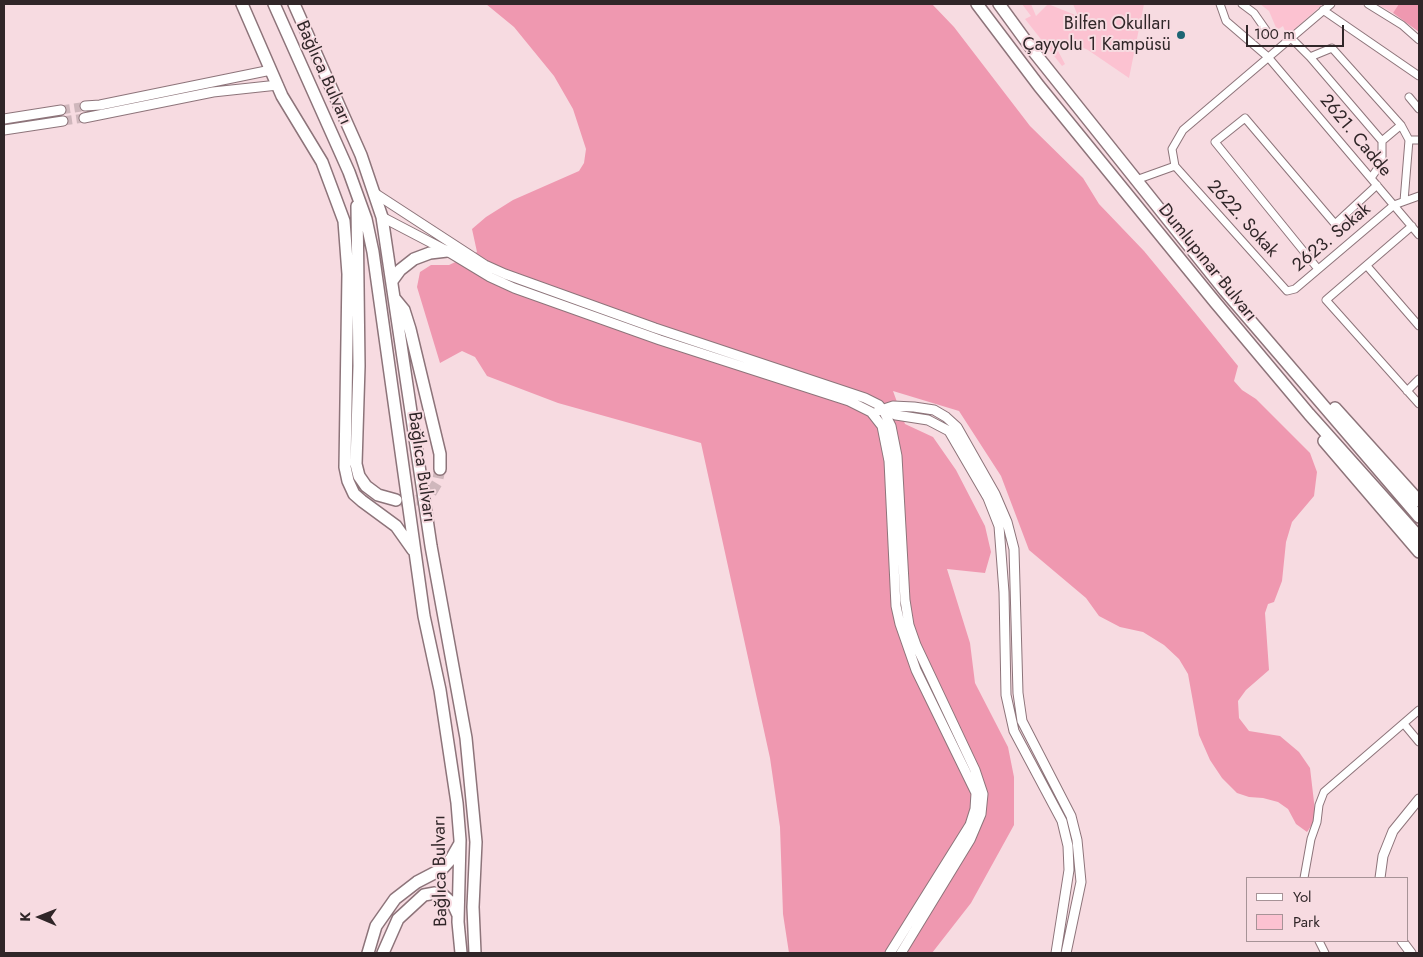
<!DOCTYPE html>
<html>
<head>
<meta charset="utf-8">
<style>
  body { margin:0 }
  #map { position:relative; width:1423px; height:957px; overflow:hidden; background:#f7dbe1; font-family:Jost,sans-serif }
  canvas { display:block }
  .frame { position:absolute; inset:0; border:5px solid #302628; pointer-events:none }
  .legend { position:absolute; left:1246px; top:877px; width:162px; height:65px; box-sizing:border-box; background:#f7dbe1; border:1px solid #a79397; margin:0; padding:6px 9px; list-style:none; font-size:15px; color:#302628 }
  .legend li { display:flex; align-items:center; gap:10px; height:25px }
  .legend b { width:25px; border:1px solid #a79397 }
  .north { position:absolute; left:15px; top:892px; width:50px; height:50px; -webkit-text-stroke:4px #f7dbe1; paint-order:stroke; rotate:271deg; font-size:14px; font-weight:700; line-height:20px; text-align:center; color:#302628 }
  .north::after { content:''; display:block; margin:auto; width:18px; height:22px; background:#302628; clip-path:polygon(50% 0,100% 100%,50% 72%,0 100%) }
  .scale { position:absolute; left:1246px; top:25px; width:98px; height:22px; box-sizing:border-box; border:2px solid #302628; border-top:0; padding-left:6px; font-size:15px; line-height:18px; white-space:nowrap; color:#302628; -webkit-text-stroke:4px #f7dbe1; paint-order:stroke }
</style>
</head>
<body>
<div id="map">
<canvas width="1423" height="957"></canvas>
<div class="frame"></div>
<ul class="legend">
<li><b style="height:6px;background:#fff"></b>Yol</li>
<li><b style="height:14px;background:#fcc2d1"></b>Park</li>
</ul>
<div class="north">K</div>
<div class="scale">100 m</div>
</div>
<script>
const c = document.querySelector('canvas').getContext('2d');
c.lineJoin = 'round';
function paint(path, color) { c.fillStyle = color; c.fill(path, 'evenodd'); }
const toPath = rows => new Path2D(rows.map(r => 'M' + r).join(''));
function trace(path, color, width, dash) { c.strokeStyle = color; c.lineWidth = width; c.lineCap = dash ? 'butt' : 'round'; c.setLineDash(dash || []); c.stroke(path); }
function label(font, color, halo, rows, align = 'center') {
  c.font = font + ' Jost,sans-serif'; c.lineWidth = 4; c.setLineDash([]); c.textBaseline = 'middle'; c.strokeStyle = halo; c.fillStyle = color; for (const [text, x, y, turn = 0] of rows) {
    c.save(); c.translate(x, y); c.rotate((+turn || 0) * Math.PI / 180); c.textAlign = isNaN(turn) ? turn : align; if (halo) c.strokeText(text, 0, 0); c.fillText(text, 0, 0); c.restore();
  }
}
const green = toPath([
  [1022,4,1031,4,1036,16,1048,4,1078,16,1073,4,1144,4,1129,78,1088,50,1070,42,1057,49,1065,64,1062,66,1025,19,1031,16],
  [1260,4,1323,4,1290,33,1285,31,1283,26,1277,30,1269,11],
  [1377,4,1399,4,1400,5,1393,13]
]);
const forest = toPath([
  [486,4,932,4,954,27,1030,126,1083,178,1099,204,1144,251,1196,314,1238,366,1234,381,1242,390,1256,399,1310,453,1317,472,1314,496,1292,522,1286,542,1282,581,1274,602,1268,604,1265,613,1269,670,1246,690,1238,701,1239,718,1249,731,1280,736,1299,752,1310,768,1316,819,1307,832,1296,824,1288,809,1278,802,1263,798,1249,797,1237,793,1222,778,1210,760,1199,735,1188,674,1179,659,1164,645,1143,632,1120,627,1099,616,1086,598,1029,550,1001,476,959,411,893,391,905,424,933,437,956,470,985,526,991,552,985,573,947,569,970,643,975,683,1008,747,1014,777,1014,825,971,903,932,953,789,953,783,914,780,827,770,758,701,443,558,403,487,376,475,357,462,351,440,363,417,287,420,272,431,265,449,265,477,252,472,229,486,217,513,200,579,171,584,163,586,149,573,109,554,76,514,27],
  [1399,4,1419,4,1419,32,1393,13]
]);
const tertiaryTunnel = toPath([
  [61,110,81,107],
  [63,121,84,118]
]);
const primaryTunnel = toPath([
  [400,501,418,500,431,493,437,483,440,469]
]);
const minor = toPath([
  [1220,4,1226,21,1268,57,1419,235],
  [1242,4,1254,13,1268,33],
  [1331,4,1183,130,1172,149,1175,166,1287,291,1295,289,1394,205,1419,196],
  [1368,4,1402,25,1419,40],
  [1323,10,1419,76],
  [1291,38,1310,57,1332,48,1401,125,1409,140,1404,201],
  [1310,57,1382,141,1401,125],
  [1409,97,1419,109],
  [1409,140,1419,140],
  [1371,178,1382,162,1382,141],
  [1136,180,1175,166],
  [1412,226,1326,300,1419,404],
  [1367,266,1419,326],
  [1318,269,1215,142,1245,118,1335,224,1377,185],
  [1407,391,1419,379],
  [1404,724,1419,742],
  [1304,878,1311,839,1317,822,1319,805,1324,792,1419,710],
  [1319,941,1325,953]
]);
const tertiary = toPath([
  [85,106,100,105,271,70],
  [84,118,213,92,278,85],
  [4,119,61,110],
  [4,130,63,121],
  [376,194,485,265,505,274,655,328,865,398,879,405,883,410,891,426,897,456,905,600,909,625,916,645,975,770,983,794,981,814,970,840,901,953],
  [382,217,447,251,490,277,514,288,660,340,849,401,871,412,882,426,889,461,896,606,900,624,916,670,976,793,975,809,970,825,890,953],
  [883,410,896,415,928,420,949,431,988,498,999,526,1004,592,1006,695,1014,731,1062,821,1068,846,1069,870,1056,953],
  [878,411,893,406,914,407,934,410,946,417,957,427,995,494,1007,522,1014,549,1018,693,1022,721,1071,816,1077,840,1081,882,1066,953],
  [1380,878,1383,856,1393,831,1419,799],
  [1402,941,1411,953]
]);
const primary = toPath([
  [242,4,282,96,322,162,344,221,348,274,345,467,348,481,354,494,362,501,396,526,413,550],
  [274,4,349,172,366,219,373,252,424,616,440,690,457,803,460,840,458,922,461,953],
  [294,4,361,155,382,217,431,546,466,738,476,842,473,907,475,953],
  [357,206,359,366,356,464,359,476,366,486,378,495,396,500],
  [392,281,400,270,414,259,430,253,447,251],
  [395,299,404,310,410,329,440,454,440,469],
  [368,953,376,926,395,899,417,882,442,869,451,859,459,845],
  [383,953,398,919,424,895,435,893,443,895,453,904,458,915]
]);
const trunk = toPath([
  [977,4,1039,86,1215,302,1309,414,1419,537],
  [999,4,1034,52,1225,291,1419,517],
  [1335,408,1419,501],
  [1324,441,1419,552]
]);
const markers = [
  [1181,35,5,"#1d6573"]
];
const poiNames = [
  ["Bilfen Okulları",1171,25],
  ["Çayyolu 1 Kampüsü",1171,46]
];
const streetNames = [
  ["Bağlıca Bulvarı",323,73,66],
  ["2621. Cadde",1355,136,50],
  ["2622. Sokak",1242,219,48],
  ["2623. Sokak",1332,238,-40],
  ["Dumlupınar Bulvarı",1207,263,51],
  ["Bağlıca Bulvarı",421,467,82],
  ["Bağlıca Bulvarı",441,871,-91]
];
paint(green, '#fcc2d1');
paint(forest, '#ef98b0');
trace(tertiaryTunnel, '#cfb7bc', 9, [9, 4.5]);
trace(primaryTunnel, '#cfb7bc', 11, [11, 5.5]);
trace(minor, '#8d747a', 9);
trace(tertiary, '#8d747a', 11);
trace(primary, '#8d747a', 14);
trace(trunk, '#8d747a', 14);
trace(minor, '#fff', 7);
trace(tertiary, '#fff', 9);
trace(primary, '#fff', 11);
trace(trunk, '#fff', 11);
for (const [x, y, r, color] of markers) { const dot = new Path2D(); dot.arc(x, y, r, 0, 2 * Math.PI); c.fillStyle = color; c.fill(dot); trace(dot, '#f7dbe1', 2); }
label('18px', '#302628', '#f7dbe1', poiNames, 'right');
label('18px', '#302628', '#f7dbe1', streetNames);
</script>
</body>
</html>
